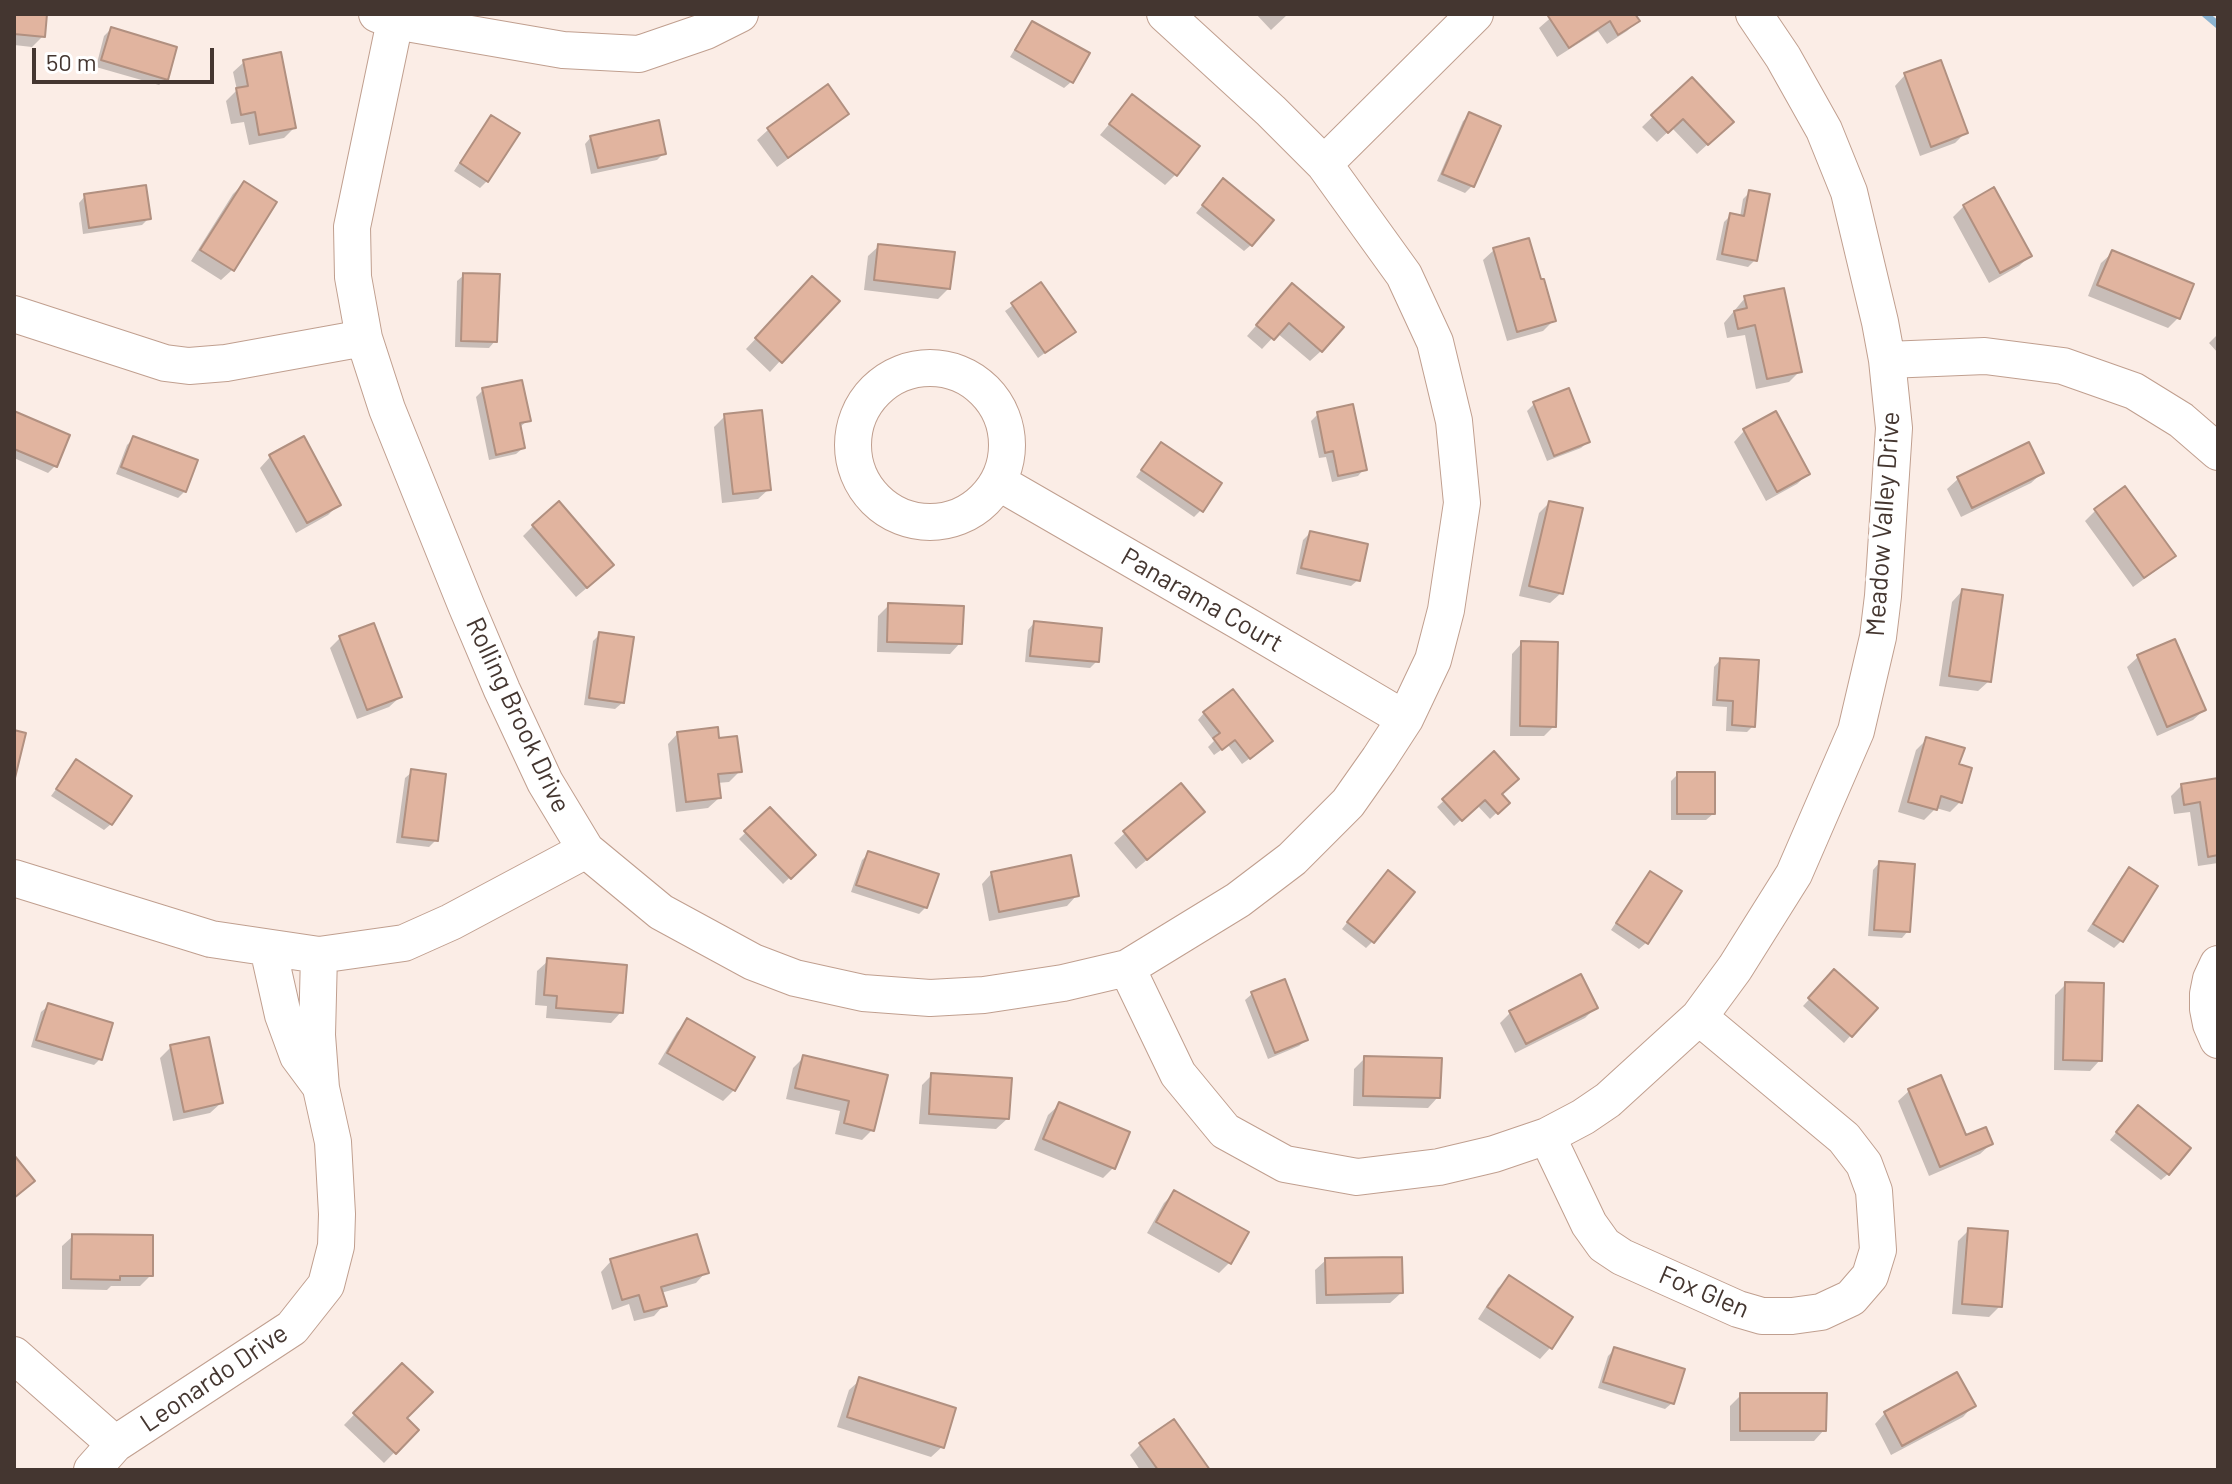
<!DOCTYPE html>
<html>
<head>
<meta charset="utf-8">
<style>
  body { margin:0 }
  #map { position:relative; width:2232px; height:1484px; overflow:hidden; background:#fbede6; font-family:Barlow,sans-serif }
  canvas { display:block }
  .frame { position:absolute; inset:0; border:16px solid #443630; pointer-events:none }
  .scale { position:absolute; left:32px; top:48px; width:182px; height:36px; box-sizing:border-box; border:4px solid #443630; border-top:0; padding-left:10px; font-size:24px; line-height:28px; white-space:nowrap; color:#443630; -webkit-text-stroke:6px #fff; paint-order:stroke }
</style>
</head>
<body>
<div id="map">
<canvas width="2232" height="1484"></canvas>
<div class="frame"></div>
<div class="scale">50 m</div>
</div>
<script>
const c = document.querySelector('canvas').getContext('2d');
c.lineJoin = 'round';
function paint(path, color) { c.fillStyle = color; c.fill(path, 'evenodd'); }
const toPath = rows => new Path2D(rows.map(r => 'M' + r).join(''));
function trace(path, color, width, dash) { c.strokeStyle = color; c.lineWidth = width; c.lineCap = dash ? 'butt' : 'round'; c.setLineDash(dash || []); c.stroke(path); }
function label(font, color, halo, rows, align = 'center') {
  c.font = font + ' Barlow,sans-serif'; c.lineWidth = 8; c.setLineDash([]); c.textBaseline = 'middle'; c.strokeStyle = halo; c.fillStyle = color; for (const [text, x, y, turn = 0] of rows) {
    c.save(); c.translate(x, y); c.rotate((+turn || 0) * Math.PI / 180); c.textAlign = isNaN(turn) ? turn : align; if (halo) c.strokeText(text, 0, 0); c.fillText(text, 0, 0); c.restore();
  }
}
const shadow = toPath([
  [14,14,45,14,43,36,32,47,14,45],
  [1256,14,1288,14,1271,30],
  [1555,14,1633,14,1637,21,1627,31,1607,44,1598,31,1557,57,1539,28],
  [1032,23,1071,82,1064,88,1010,57,1026,30],
  [111,29,166,79,159,85,96,67,104,36],
  [244,62,294,128,284,138,249,145,244,122,231,124,226,101,237,90,233,72],
  [1905,75,1966,132,1955,143,1920,156,1895,86],
  [1692,79,1721,132,1697,154,1672,128,1657,142,1642,127],
  [827,87,847,114,836,124,777,167,757,140,768,130],
  [1132,97,1176,174,1165,185,1100,135],
  [1470,115,1498,127,1472,186,1465,193,1437,181,1463,121],
  [492,117,487,181,480,188,454,171,485,124],
  [591,137,664,153,657,160,591,174,585,144],
  [244,183,232,270,221,280,191,261,233,194],
  [1217,188,1251,245,1244,251,1196,213],
  [1750,192,1755,260,1748,267,1716,260,1724,222,1731,215,1740,217,1743,199],
  [85,196,149,218,142,225,83,234,79,203],
  [1964,206,2030,256,2019,266,1989,283,1953,217],
  [879,246,948,289,938,299,864,290,868,256],
  [1494,250,1554,320,1543,331,1507,341,1483,260],
  [2112,253,2178,318,2168,328,2088,296,2101,263],
  [464,275,495,341,489,348,455,347,457,281],
  [1041,285,1073,332,1038,358,1005,311],
  [802,289,780,361,770,372,746,349],
  [1282,296,1321,351,1310,361,1277,333,1262,349,1247,336],
  [1745,298,1800,371,1789,382,1756,389,1745,335,1727,338,1724,323],
  [2218,334,2218,353,2209,343],
  [483,390,528,420,519,428,523,448,516,454,489,460,476,397],
  [1534,404,1588,442,1581,448,1547,461,1527,411],
  [14,414,68,436,55,466,48,473,14,458],
  [1318,414,1364,469,1358,476,1332,482,1326,457,1319,458,1311,421],
  [725,416,769,489,758,499,722,503,714,427],
  [1744,431,1808,474,1797,484,1766,501,1734,442],
  [134,438,185,491,178,498,116,474,127,445],
  [1161,444,1201,510,1194,517,1136,477],
  [270,457,338,505,328,515,296,533,260,468],
  [2042,473,2031,483,1961,517,1947,489,1958,479],
  [2125,489,2173,556,2162,566,2133,587,2085,521,2095,511],
  [1549,503,1561,593,1550,603,1519,596,1539,513],
  [533,526,601,576,576,597,523,536],
  [1310,533,1358,580,1351,586,1296,574,1303,540],
  [1962,591,1989,681,1978,691,1939,686,1952,602],
  [889,605,960,643,950,654,877,652,878,616],
  [1034,623,1097,661,1090,668,1025,662,1028,630],
  [600,634,622,703,615,709,584,705,593,641],
  [340,638,400,697,389,707,357,719,330,648],
  [1522,643,1554,726,1544,736,1510,736,1512,654],
  [2138,657,2204,710,2193,720,2157,736,2127,667],
  [1720,660,1753,726,1747,732,1726,731,1727,707,1712,706,1714,667],
  [1204,713,1264,748,1242,764,1228,745,1214,755,1208,747,1214,741,1198,720],
  [678,733,740,771,729,782,717,783,719,798,708,808,676,812,668,744],
  [1927,739,1957,766,1960,802,1950,812,1936,808,1924,820,1898,812,1916,750],
  [1494,754,1500,794,1507,803,1490,819,1477,805,1454,826,1437,807],
  [76,762,111,824,104,830,51,796],
  [412,772,436,840,429,847,396,843,405,778],
  [1678,774,1713,814,1706,820,1671,820,1671,781],
  [2218,780,2218,863,2198,866,2190,812,2174,814,2171,796,2182,785],
  [770,809,813,855,783,884,739,839],
  [1192,822,1136,869,1114,843,1125,833],
  [868,854,926,907,919,914,851,892,862,860],
  [1879,863,1908,931,1902,938,1868,936,1873,870],
  [2129,869,2156,886,2121,941,2114,948,2087,931,2122,876],
  [992,873,1077,895,1067,906,989,921,982,884],
  [1650,874,1646,943,1639,949,1611,930,1644,880],
  [1381,879,1372,942,1366,948,1342,929],
  [548,961,621,1012,611,1023,546,1018,547,1006,535,1005,537,971],
  [1828,979,1875,1008,1844,1043,1803,1006],
  [2066,984,2100,1060,2090,1071,2054,1070,2055,995],
  [1252,994,1306,1040,1299,1046,1268,1059,1245,1000],
  [48,1006,100,1059,94,1065,31,1047,41,1012],
  [1595,1008,1585,1018,1515,1053,1500,1023,1510,1013],
  [687,1021,734,1090,723,1101,658,1064,677,1032],
  [171,1047,221,1103,210,1113,173,1121,160,1058],
  [804,1057,885,1077,872,1130,862,1140,835,1134,840,1111,786,1099,793,1068],
  [1365,1058,1438,1097,1428,1108,1353,1106,1354,1069],
  [932,1075,1007,1119,996,1129,919,1124,922,1085],
  [1940,1078,1965,1138,1991,1144,1980,1154,1929,1176,1898,1101,1909,1091],
  [1059,1105,1113,1168,1103,1178,1034,1150,1048,1115],
  [2131,1114,2168,1174,2161,1180,2110,1140],
  [1174,1193,1230,1262,1219,1273,1147,1233,1164,1203],
  [1969,1230,2000,1306,1989,1317,1952,1314,1958,1241],
  [73,1236,151,1275,140,1286,111,1286,107,1290,62,1289,62,1246],
  [1326,1260,1401,1293,1390,1303,1316,1304,1315,1270],
  [611,1261,706,1272,696,1283,661,1293,664,1305,654,1316,634,1321,629,1304,612,1310,601,1272],
  [1509,1278,1570,1318,1550,1348,1540,1359,1478,1319,1498,1288],
  [1615,1349,1672,1403,1665,1409,1598,1388,1608,1356],
  [402,1365,404,1418,416,1430,384,1463,344,1425],
  [860,1380,942,1447,931,1457,837,1427,849,1390],
  [1741,1395,1824,1430,1814,1441,1730,1441,1730,1406],
  [1973,1406,1963,1417,1891,1455,1875,1424,1885,1413],
  [1140,1445,1208,1470,1140,1470,1130,1455]
]);
const stream = toPath([
  [2205,14,2218,25]
]);
const building = toPath([
  [14,14,47,14,45,37,14,34,14,14],
  [1551,14,1635,14,1640,21,1618,35,1610,21,1569,48,1548,16,1551,14],
  [1032,21,1090,53,1073,83,1015,50,1032,21],
  [111,27,177,47,168,80,101,60,111,27],
  [281,52,296,128,259,135,255,112,241,115,236,88,248,86,243,60,281,52],
  [1941,60,1968,133,1931,147,1904,73,1941,60],
  [1692,77,1734,122,1708,145,1683,119,1668,133,1651,115,1692,77],
  [828,84,849,114,788,158,767,128,828,84],
  [1132,94,1200,146,1177,176,1109,124,1132,94],
  [1469,112,1501,126,1474,187,1442,174,1469,112],
  [491,115,520,133,488,182,460,163,491,115],
  [659,120,666,154,598,168,590,136,659,120],
  [1223,178,1274,220,1252,246,1202,205,1223,178],
  [244,181,277,202,234,271,200,250,244,181],
  [146,185,151,219,89,228,84,194,146,185],
  [1994,187,2032,256,2000,273,1963,205,1994,187],
  [1749,190,1770,194,1757,261,1722,254,1730,213,1744,216,1749,190],
  [1529,238,1541,279,1544,279,1556,321,1517,332,1493,248,1529,238],
  [878,244,955,252,950,289,874,280,878,244],
  [2112,250,2194,284,2180,319,2097,285,2112,250],
  [463,273,500,274,497,342,461,341,463,273],
  [812,276,840,301,782,363,755,338,812,276],
  [1041,282,1076,332,1045,353,1011,303,1041,282],
  [1292,283,1344,327,1322,352,1289,323,1274,340,1256,325,1292,283],
  [1784,288,1802,372,1767,379,1755,325,1738,329,1734,311,1747,308,1744,296,1784,288],
  [522,380,531,421,520,423,525,448,496,455,482,388,522,380],
  [1569,388,1590,442,1554,456,1533,402,1569,388],
  [1353,404,1367,470,1338,476,1333,451,1325,453,1317,412,1353,404],
  [762,410,771,490,733,494,724,414,762,410],
  [14,411,70,435,57,467,14,449,14,411],
  [1776,411,1810,474,1777,492,1743,429,1776,411],
  [133,436,198,460,186,492,121,467,133,436],
  [304,436,341,505,307,523,269,455,304,436],
  [1161,442,1222,483,1203,512,1141,470,1161,442],
  [2029,442,2044,473,1972,508,1957,477,2029,442],
  [2125,486,2176,556,2144,578,2094,509,2125,486],
  [559,501,614,565,587,588,532,525,559,501],
  [1549,501,1583,508,1563,594,1529,586,1549,501],
  [1310,531,1368,544,1360,581,1301,568,1310,531],
  [1962,589,2003,595,1991,682,1949,676,1962,589],
  [888,603,964,606,962,644,887,642,888,603],
  [1034,621,1102,628,1099,662,1030,656,1034,621],
  [374,623,402,697,367,710,339,636,374,623],
  [599,632,634,637,624,703,589,698,599,632],
  [2175,639,2206,710,2167,727,2137,655,2175,639],
  [1521,641,1558,642,1556,727,1520,726,1521,641],
  [1720,658,1759,660,1755,727,1732,725,1733,701,1717,700,1720,658],
  [1233,689,1273,741,1250,759,1235,740,1222,750,1213,738,1220,733,1203,712,1233,689],
  [718,727,719,738,737,736,742,772,718,774,721,798,686,802,677,732,718,727],
  [14,730,26,733,14,782,14,730],
  [1926,737,1965,748,1959,764,1972,768,1962,803,1941,796,1937,810,1908,802,1926,737],
  [1494,751,1519,779,1502,794,1510,803,1498,814,1485,800,1462,821,1442,799,1494,751],
  [76,759,132,796,112,825,56,789,76,759],
  [411,769,446,774,438,841,402,837,411,769],
  [1677,772,1715,772,1715,814,1677,814,1677,772],
  [2218,778,2218,855,2208,857,2200,802,2184,805,2181,784,2218,778],
  [1181,783,1205,812,1147,860,1123,831,1181,783],
  [770,807,816,855,791,879,744,831,770,807],
  [868,851,939,874,927,908,856,885,868,851],
  [1071,855,1079,896,999,912,991,872,1071,855],
  [1879,861,1915,864,1910,932,1874,930,1879,861],
  [2129,867,2158,886,2123,942,2093,924,2129,867],
  [1388,870,1415,892,1374,943,1347,922,1388,870],
  [1650,871,1682,891,1648,944,1616,923,1650,871],
  [547,958,627,965,623,1013,556,1008,557,996,544,995,547,958],
  [1834,969,1878,1008,1852,1037,1808,998,1834,969],
  [1581,974,1598,1008,1526,1044,1509,1011,1581,974],
  [1285,979,1308,1040,1275,1053,1251,992,1285,979],
  [2065,982,2104,983,2102,1061,2063,1060,2065,982],
  [48,1003,113,1023,102,1060,36,1040,48,1003],
  [687,1018,755,1057,735,1091,667,1053,687,1018],
  [209,1037,223,1103,184,1112,170,1045,209,1037],
  [803,1055,888,1075,874,1131,844,1123,849,1101,795,1088,803,1055],
  [1364,1056,1442,1058,1440,1098,1363,1096,1364,1056],
  [931,1073,1012,1078,1009,1119,929,1114,931,1073],
  [1941,1075,1966,1135,1986,1127,1993,1144,1940,1167,1908,1089,1941,1075],
  [1059,1102,1130,1132,1115,1169,1043,1139,1059,1102],
  [2138,1105,2191,1148,2169,1175,2116,1132,2138,1105],
  [14,1155,35,1181,14,1198,14,1155],
  [1174,1190,1249,1232,1231,1264,1156,1222,1174,1190],
  [1968,1228,2008,1231,2002,1307,1962,1304,1968,1228],
  [72,1234,153,1235,153,1276,120,1276,120,1280,71,1279,72,1234],
  [697,1234,709,1273,661,1287,667,1306,644,1312,639,1295,622,1300,610,1259,697,1234],
  [1402,1257,1403,1293,1326,1295,1325,1258,1402,1257],
  [1509,1275,1573,1317,1552,1349,1487,1307,1509,1275],
  [1614,1347,1685,1369,1674,1404,1603,1382,1614,1347],
  [402,1363,433,1392,407,1418,419,1430,396,1454,353,1413,402,1363],
  [1957,1372,1976,1406,1902,1446,1884,1412,1957,1372],
  [859,1377,956,1408,944,1448,847,1417,859,1377],
  [1740,1393,1827,1393,1826,1431,1740,1431,1740,1393],
  [1174,1419,1210,1470,1158,1470,1139,1443,1174,1419]
]);
const minor = toPath([
  [377,14,395,21,563,50,639,54,706,31,740,14],
  [395,21,352,227,353,277,364,338,387,409,466,605,502,690,545,782,586,850,661,912,753,962,795,978,863,993,930,998,984,995,1063,983,1127,968,1238,900,1292,859,1348,803,1379,759,1405,719,1433,660,1446,610,1462,503,1454,421,1435,342,1404,275,1324,164,1271,111,1165,14],
  [1324,164,1475,14],
  [14,314,165,363,189,366,226,363,364,338],
  [1887,360,1985,356,2063,366,2134,391,2181,420,2218,452],
  '853 445a77 77 0 1 1 154 0a77 77 0 1 1-154 0Z',
  [998,482,1244,624,1405,719],
  [14,878,211,939,319,955,404,943,451,922,586,850],
  [268,948,283,1015,298,1056,318,1083],
  [2218,964,2211,979,2208,994,2208,1009,2211,1024,2218,1040],
  [1127,968,1178,1074,1225,1131,1285,1164,1357,1177,1439,1167,1494,1154,1547,1136,1583,1117,1608,1100,1699,1017,1735,968,1794,874,1856,731,1878,637,1883,596,1894,428,1887,360,1880,322,1849,192,1824,130,1783,57,1754,14],
  [1547,1136,1589,1224,1604,1245,1622,1257,1738,1309,1762,1316,1792,1316,1821,1312,1851,1298,1870,1276,1878,1250,1874,1191,1864,1164,1844,1138,1699,1017],
  [14,1355,115,1444],
  [92,1470,115,1444,292,1328,326,1285,336,1246,337,1214,333,1142,321,1088,317,1035,319,955]
]);
const streetNames = [
  ["Meadow Valley Drive",1883,524,-86],
  ["Panarama Court",1202,600,30],
  ["Rolling Brook Drive",518,715,65],
  ["Fox Glen",1704,1292,23],
  ["Leonardo Drive",214,1378,-34]
];
paint(shadow, '#0003');
trace(stream, '#8cb4d1', 7);
paint(building, '#e1b49f');
trace(building, '#b19080', 2);
trace(minor, '#c09f8f', 38);
trace(minor, '#fff', 36);
label('26px', '#443630', '#fff', streetNames);
</script>
</body>
</html>
